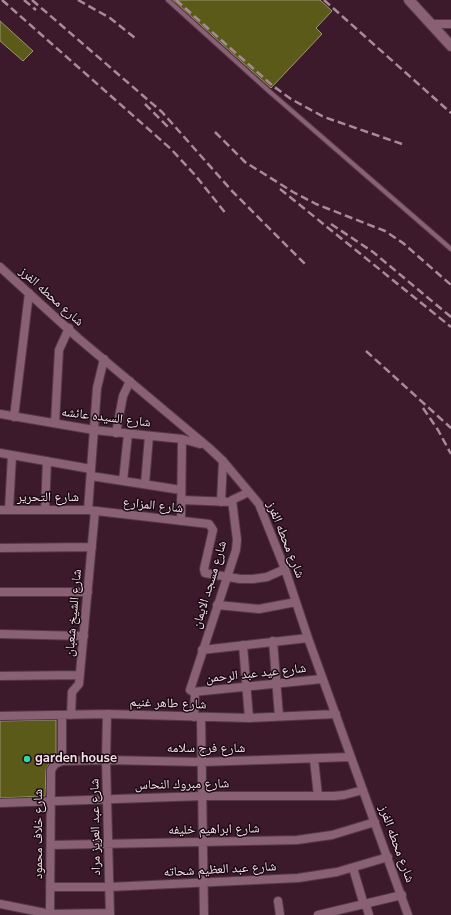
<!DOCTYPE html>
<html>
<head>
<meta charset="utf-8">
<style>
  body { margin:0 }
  canvas { display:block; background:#3c1a2c }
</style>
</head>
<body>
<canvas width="451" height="915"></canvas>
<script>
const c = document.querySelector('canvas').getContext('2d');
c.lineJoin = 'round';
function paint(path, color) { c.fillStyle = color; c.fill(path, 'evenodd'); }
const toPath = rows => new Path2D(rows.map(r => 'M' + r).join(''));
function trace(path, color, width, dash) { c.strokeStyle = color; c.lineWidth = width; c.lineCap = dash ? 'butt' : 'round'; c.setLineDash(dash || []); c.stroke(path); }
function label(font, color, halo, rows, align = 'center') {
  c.font = font + ' "Nunito Sans","Noto Naskh Arabic",sans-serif'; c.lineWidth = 3; c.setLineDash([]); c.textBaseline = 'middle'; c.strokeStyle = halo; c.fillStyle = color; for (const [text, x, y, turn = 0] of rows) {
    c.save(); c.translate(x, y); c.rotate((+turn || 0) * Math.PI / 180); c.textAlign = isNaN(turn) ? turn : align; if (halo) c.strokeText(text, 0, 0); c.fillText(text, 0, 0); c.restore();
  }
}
const building = toPath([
  [173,0,320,0,332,11,316,28,322,34,271,88,173,0],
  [0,21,33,51,23,61,0,41,0,21],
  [56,720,56,757,50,761,46,770,45,796,0,798,0,721,56,720]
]);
const service = toPath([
  [168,0,270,92,451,249]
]);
const minor = toPath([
  [431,24,451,24],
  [0,267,78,338,208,447,223,461,259,504,285,569,308,638,408,915],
  [0,414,94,430,182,439,200,444],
  [14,417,29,293],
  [55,423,59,350,69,328],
  [116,433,123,396,130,381],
  [0,453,91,469],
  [91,476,181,490],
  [123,481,128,434],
  [145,484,149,436],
  [249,492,232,500,237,540,236,550,190,690,193,692,322,679],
  [181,500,232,502],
  [221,502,223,461],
  [0,510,88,510,209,524,213,530,204,569,205,573,240,579,253,579,267,577,285,569],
  [9,510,12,455],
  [45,510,47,461],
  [88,510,97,388,104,359],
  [181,521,182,439],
  [0,548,92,547],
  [0,592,88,592],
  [217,605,259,609,296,602],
  [0,634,84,636],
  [273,641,279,716],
  [243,645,249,718],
  [202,650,308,638],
  [0,676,80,675],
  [107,714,106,760,110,915],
  [62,715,62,761],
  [71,715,72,692,79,684,95,511],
  [0,716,107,714,249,718,336,714],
  [194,717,195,692],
  [201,717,204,915],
  [314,759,318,796],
  [0,803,203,796,334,796,344,795,363,790],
  [51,845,297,840,332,835,375,822],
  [353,868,364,905],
  [50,887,109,887,298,878,337,872,388,857],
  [278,901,280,915],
  [0,904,50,914,110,913],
  [366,905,369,915],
  [50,914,51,770,55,764,62,761,106,760,202,762,351,757],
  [318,915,402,895]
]);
const tertiary = toPath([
  [409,0,451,46]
]);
const rail = toPath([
  [2,0,171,149,195,175,227,215],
  [24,0,36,10],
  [32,0,162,112,232,191,306,265],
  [78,0,110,18,135,38],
  [176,0,273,86,291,99,324,117,402,144],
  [324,0,451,113],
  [145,104,169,128],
  [215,132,245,162,293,192,316,204,385,231,403,243,451,285],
  [280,189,451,327],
  [331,224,373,252,451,317],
  [366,351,451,428],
  [423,408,438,430,451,454]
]);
const markers = [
  [27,759,4,"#36d4a7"]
];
const streetNames = [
  ["شارع محطه الفرز",51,297,42],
  ["شارع السيده عائشه",106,418,7],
  ["شارع التحرير",48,498],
  ["شارع المزارع",153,506,6],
  ["شارع محطه الفرز",285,540,68],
  ["شارع مسجد الايمان",210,585,-73],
  ["شارع الشيخ شعبان",74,613,-85],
  ["شارع عيد عبد الرحمن",256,674,-6],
  ["شارع طاهر غنيم",168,704,2],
  ["شارع فرج سلامه",206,749],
  ["شارع مبروك النحاس",182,785,-1],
  ["شارع عبد العزيز مراد",96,827,-91],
  ["شارع ابراهيم خليفه",214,830,-1],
  ["شارع خلاف محمود",39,834,-90],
  ["شارع محطه الفرز",396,844,70],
  ["شارع عبد العظيم شحاته",220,870,-3]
];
const poiNames = [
  ["garden house",35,759]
];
paint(building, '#5b5a19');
trace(building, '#98996e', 1);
trace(service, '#553948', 6);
trace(minor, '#553948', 10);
trace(tertiary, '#553948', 12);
trace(service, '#896074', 4);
trace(minor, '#896074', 8);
trace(tertiary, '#896074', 10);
trace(rail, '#a88b99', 2.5, [8, 4]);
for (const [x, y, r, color] of markers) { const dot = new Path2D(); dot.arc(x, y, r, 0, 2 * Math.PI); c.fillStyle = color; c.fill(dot); trace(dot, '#1a0b13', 1.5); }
label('13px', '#f7dfea', '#1a0b13', streetNames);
label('bold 13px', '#f7dfea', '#1a0b13', poiNames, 'left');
</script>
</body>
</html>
